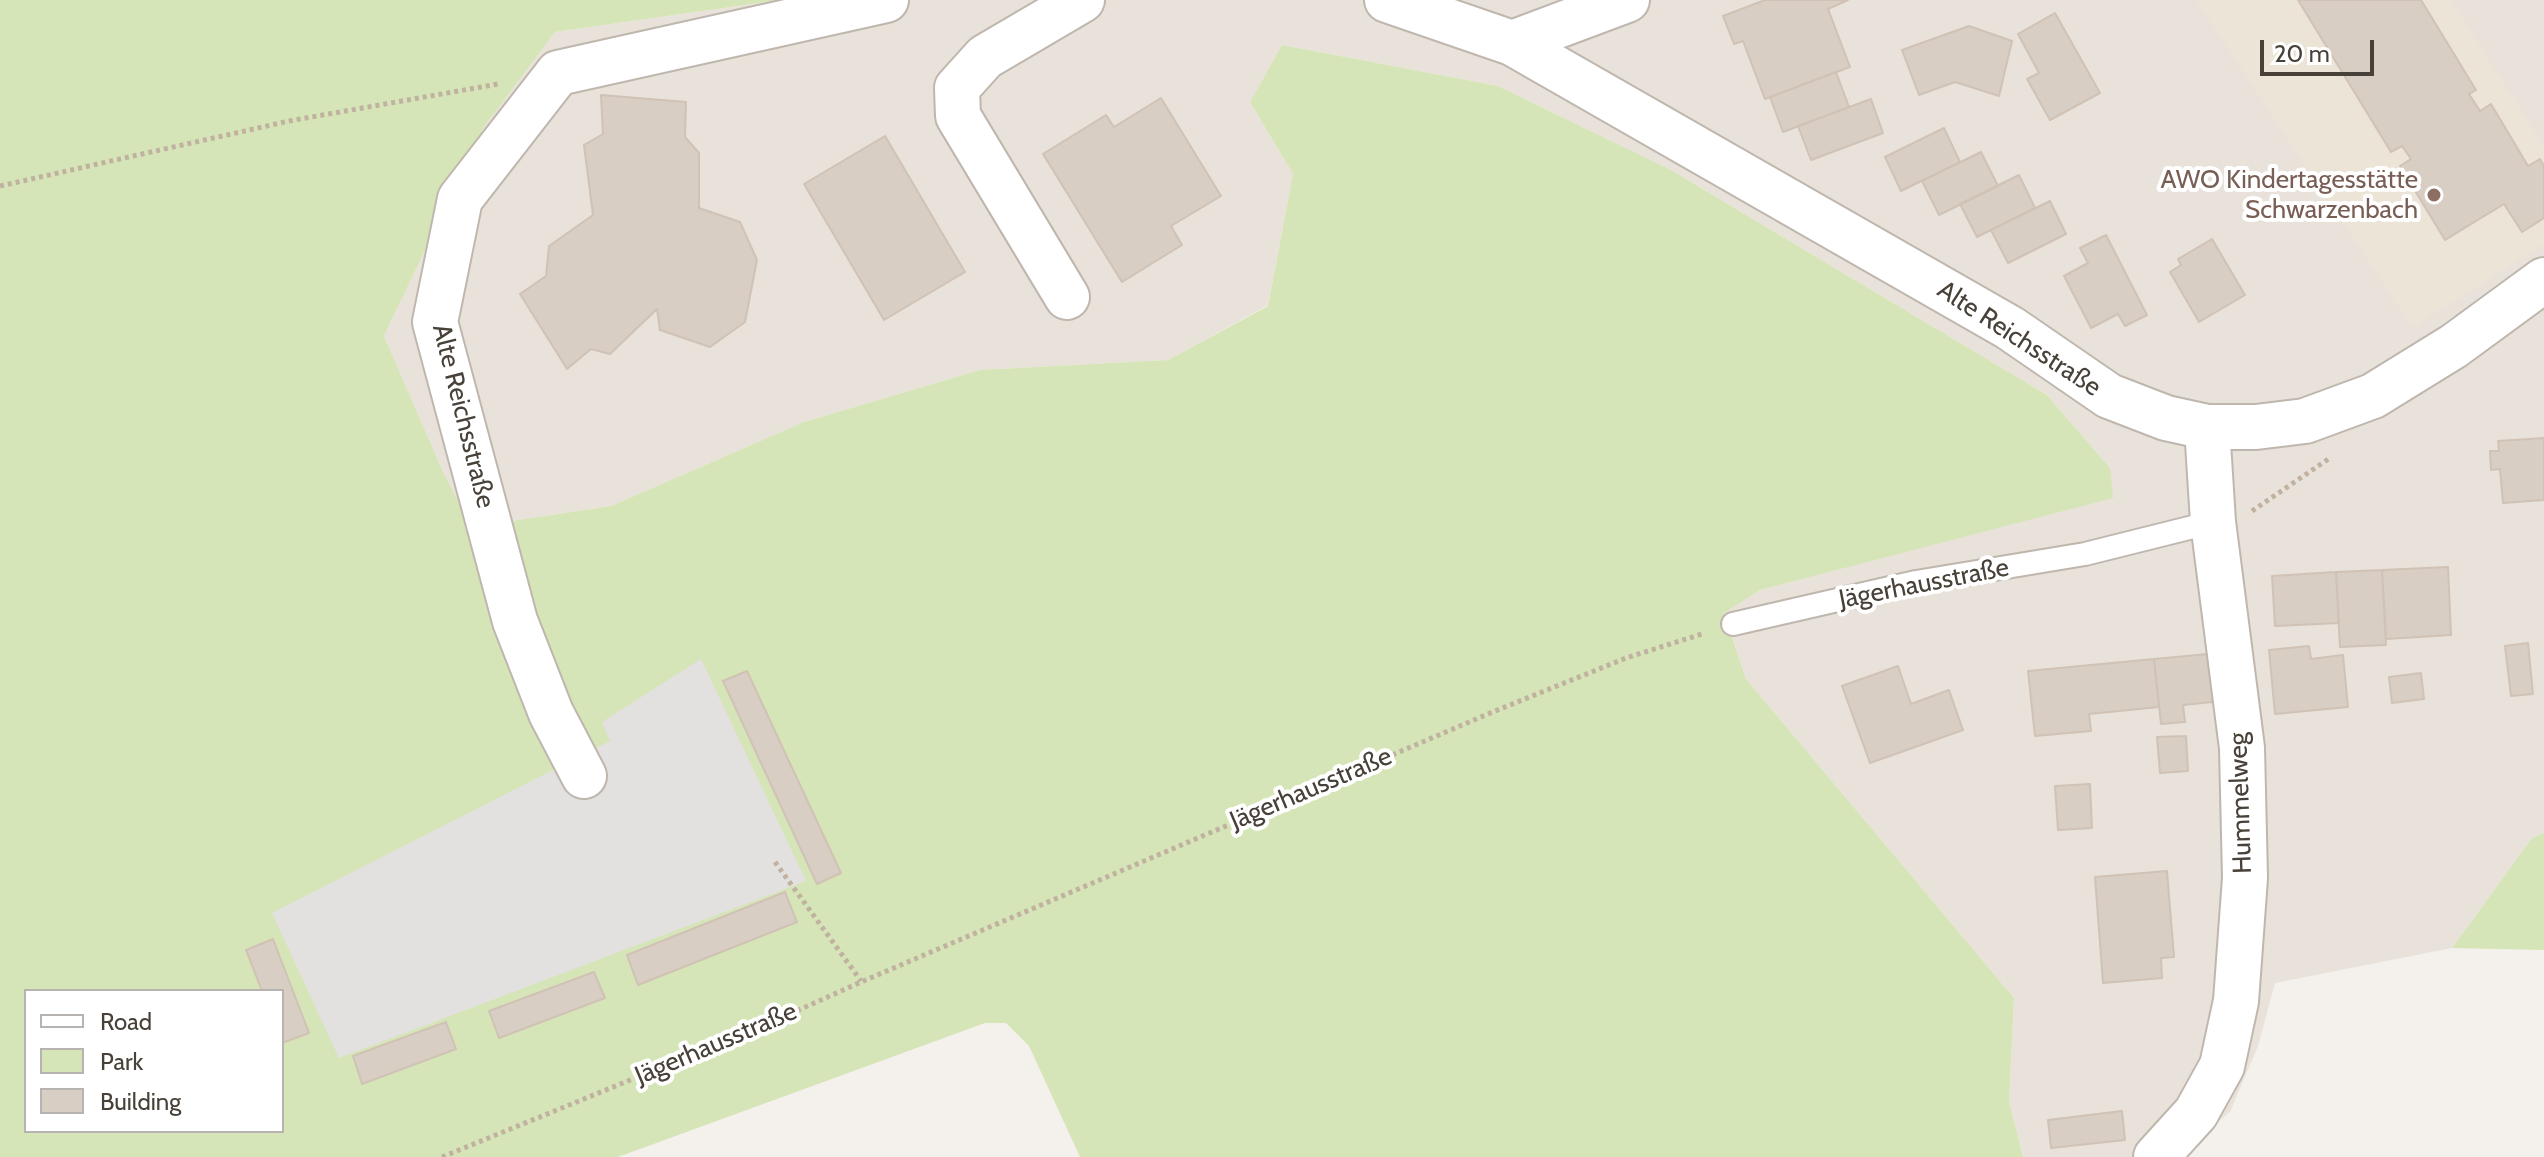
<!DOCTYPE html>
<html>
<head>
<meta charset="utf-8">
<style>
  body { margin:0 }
  #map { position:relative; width:2544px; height:1157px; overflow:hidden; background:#f4f0eb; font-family:Cabin,sans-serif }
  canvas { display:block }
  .legend { position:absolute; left:24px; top:989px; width:260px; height:144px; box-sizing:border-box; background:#fff; border:2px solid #b6b3b0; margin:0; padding:10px 14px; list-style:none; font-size:24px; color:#484139 }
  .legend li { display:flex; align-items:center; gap:16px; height:40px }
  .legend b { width:40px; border:2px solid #b6b3b0 }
  .scale { position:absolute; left:2260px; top:40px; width:114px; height:36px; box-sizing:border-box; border:4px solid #484139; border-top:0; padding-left:10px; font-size:24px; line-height:28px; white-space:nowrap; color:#484139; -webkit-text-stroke:6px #fff; paint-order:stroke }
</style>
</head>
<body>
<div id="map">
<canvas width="2544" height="1157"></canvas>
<ul class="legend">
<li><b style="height:10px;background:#fff"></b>Road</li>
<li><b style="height:22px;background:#d6e5b7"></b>Park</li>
<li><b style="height:22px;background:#d8cec4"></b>Building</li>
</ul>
<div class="scale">20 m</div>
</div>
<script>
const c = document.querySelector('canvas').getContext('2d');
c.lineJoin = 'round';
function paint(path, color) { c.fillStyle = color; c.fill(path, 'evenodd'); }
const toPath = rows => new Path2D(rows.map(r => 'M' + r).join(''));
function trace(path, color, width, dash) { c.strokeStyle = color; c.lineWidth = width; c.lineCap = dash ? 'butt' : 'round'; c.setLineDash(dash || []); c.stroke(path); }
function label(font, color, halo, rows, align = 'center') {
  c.font = font + ' Cabin,sans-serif'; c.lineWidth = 8; c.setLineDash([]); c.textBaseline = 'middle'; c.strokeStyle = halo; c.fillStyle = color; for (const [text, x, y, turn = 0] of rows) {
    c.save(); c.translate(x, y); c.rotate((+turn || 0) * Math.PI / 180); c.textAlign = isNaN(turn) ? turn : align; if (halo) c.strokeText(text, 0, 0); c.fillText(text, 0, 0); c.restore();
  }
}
const residential = toPath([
  [780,0,2544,0,2544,833,2532,838,2452,948,2275,983,2258,1046,2230,1112,2176,1157,2023,1157,2009,1101,2014,998,1746,679,1724,612,1760,590,1961,537,2110,468,2047,395,1671,170,1498,86,1282,45,1250,102,1293,174,1268,305,1168,360,980,370,804,422,611,506,472,527,444,474,384,336,484,127,555,32]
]);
const education = toPath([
  [2196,0,2451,0,2544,147,2544,244,2412,328]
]);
const green = toPath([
  [0,0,780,0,555,32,484,127,384,336,444,474,472,527,611,506,804,422,980,370,1168,360,1268,306,1293,174,1250,102,1282,45,1498,86,1671,170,2047,395,2110,468,2113,498,1760,590,1724,613,1746,679,2014,998,2009,1101,2023,1157,1080,1157,1029,1046,1006,1023,985,1023,618,1157,0,1157],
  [26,991,282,991,282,1131,26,1131],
  [2544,833,2544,950,2452,948,2532,838]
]);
const parking = toPath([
  [701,659,806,881,339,1058,272,913,610,741,602,722]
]);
const building = toPath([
  [1765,0,1848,0,1828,9,1850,67,1765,99,1743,41,1734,44,1723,16,1765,0],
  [2298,0,2421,0,2476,90,2469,94,2480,111,2491,104,2528,166,2540,159,2544,166,2544,218,2522,232,2504,204,2445,240,2400,166,2411,159,2402,146,2391,152,2298,0],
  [2055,13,2100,93,2050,120,2027,79,2039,73,2018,34,2055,13],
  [1969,26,2012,41,1999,96,1955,82,1919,95,1902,50,1969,26],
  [1836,72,1849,107,1783,132,1770,97,1836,72],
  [601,95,686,102,685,137,699,153,699,208,740,222,757,260,745,322,710,347,660,330,657,309,610,354,591,349,567,369,520,294,546,276,549,246,593,215,584,145,603,134,601,95],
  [1161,98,1221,196,1171,226,1182,245,1122,282,1043,154,1106,115,1114,127,1161,98],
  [1871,99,1883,133,1811,160,1798,126,1871,99],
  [1944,128,1960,162,1901,191,1885,157,1944,128],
  [885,136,965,272,884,320,804,184,885,136],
  [1981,152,1998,186,1939,215,1922,181,1981,152],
  [2019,175,2035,208,1977,237,1960,204,2019,175],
  [2050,201,2066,234,2008,263,1991,230,2050,201],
  [2106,235,2147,315,2125,326,2118,314,2091,328,2064,276,2088,263,2080,248,2106,235],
  [2212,239,2245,295,2199,322,2170,272,2181,265,2178,259,2212,239],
  [2544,438,2544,500,2503,503,2500,469,2491,470,2490,451,2499,451,2498,441,2544,438],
  [2448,567,2451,635,2386,639,2382,570,2448,567],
  [2382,570,2386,645,2340,647,2336,572,2382,570],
  [2336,572,2339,623,2275,626,2272,576,2336,572],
  [2528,643,2533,694,2511,696,2505,646,2528,643],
  [2309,646,2311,659,2343,655,2348,707,2275,714,2269,650,2309,646],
  [2208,654,2213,702,2183,705,2185,722,2161,724,2154,659,2208,654],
  [2154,659,2159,707,2089,714,2091,731,2035,736,2028,671,2154,659],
  [1898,666,1911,704,1949,690,1963,730,1870,763,1842,686,1898,666],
  [747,671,841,873,817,884,723,681,747,671],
  [2421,673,2424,699,2392,703,2389,677,2421,673],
  [2186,736,2188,771,2160,773,2157,737,2186,736],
  [2090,784,2092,828,2058,830,2055,786,2090,784],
  [2167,871,2174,957,2161,958,2162,978,2103,983,2095,877,2167,871],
  [785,892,797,922,638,985,627,955,785,892],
  [273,939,309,1033,282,1043,282,991,262,991,246,950,273,939],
  [594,972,605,998,499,1038,489,1011,594,972],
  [446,1022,456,1049,362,1084,353,1056,446,1022],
  [2122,1111,2125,1140,2051,1148,2048,1120,2122,1111]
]);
const path = toPath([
  [0,186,289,121,498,84],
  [2252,511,2330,458],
  [775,862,861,981],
  [442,1157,772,1022,861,982,1495,711,1626,658,1705,633]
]);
const lane = toPath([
  [1733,624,1916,582,2085,554,2213,522]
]);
const street = toPath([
  [1387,0,1512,43,2010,328,2109,396,2166,418,2207,427,2256,427,2305,421,2373,396,2454,346,2544,280],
  [1512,43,1627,0],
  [1067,297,958,116,957,88,985,57,1082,0],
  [584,776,551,713,515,621,435,322,460,199,558,73,886,0],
  [2156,1157,2196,1113,2222,1066,2236,1001,2245,878,2242,748,2213,522,2207,427]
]);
const markers = [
  [2434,195,8,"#8d6e63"]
];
const educationNames = [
  ["AWO Kindertagesstätte",2418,180],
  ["Schwarzenbach",2418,210]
];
const streetNames = [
  ["Alte Reichsstraße",2019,339,33],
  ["Alte Reichsstraße",463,416,76],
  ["Jägerhausstraße",1924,584,-11],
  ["Jägerhausstraße",1311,789,-23],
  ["Hummelweg",2241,803,-92],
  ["Jägerhausstraße",716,1044,-23]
];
paint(residential, '#e8e2da');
paint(education, '#ece4d6');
paint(green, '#d6e5b7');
paint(parking, '#e3e1df');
paint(building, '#d8cec4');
trace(building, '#d0c2b5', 2);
trace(lane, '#bfb7ae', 26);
trace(street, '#bfb7ae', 48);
trace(path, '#c0b1a0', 5, [4, 4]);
trace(lane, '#fff', 22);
trace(street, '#fff', 44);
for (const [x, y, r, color] of markers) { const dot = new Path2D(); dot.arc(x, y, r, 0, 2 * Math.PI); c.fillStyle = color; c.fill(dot); trace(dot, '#fff', 3); }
label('26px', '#785e54', '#fff', educationNames, 'right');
label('26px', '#484139', '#fff', streetNames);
</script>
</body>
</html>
